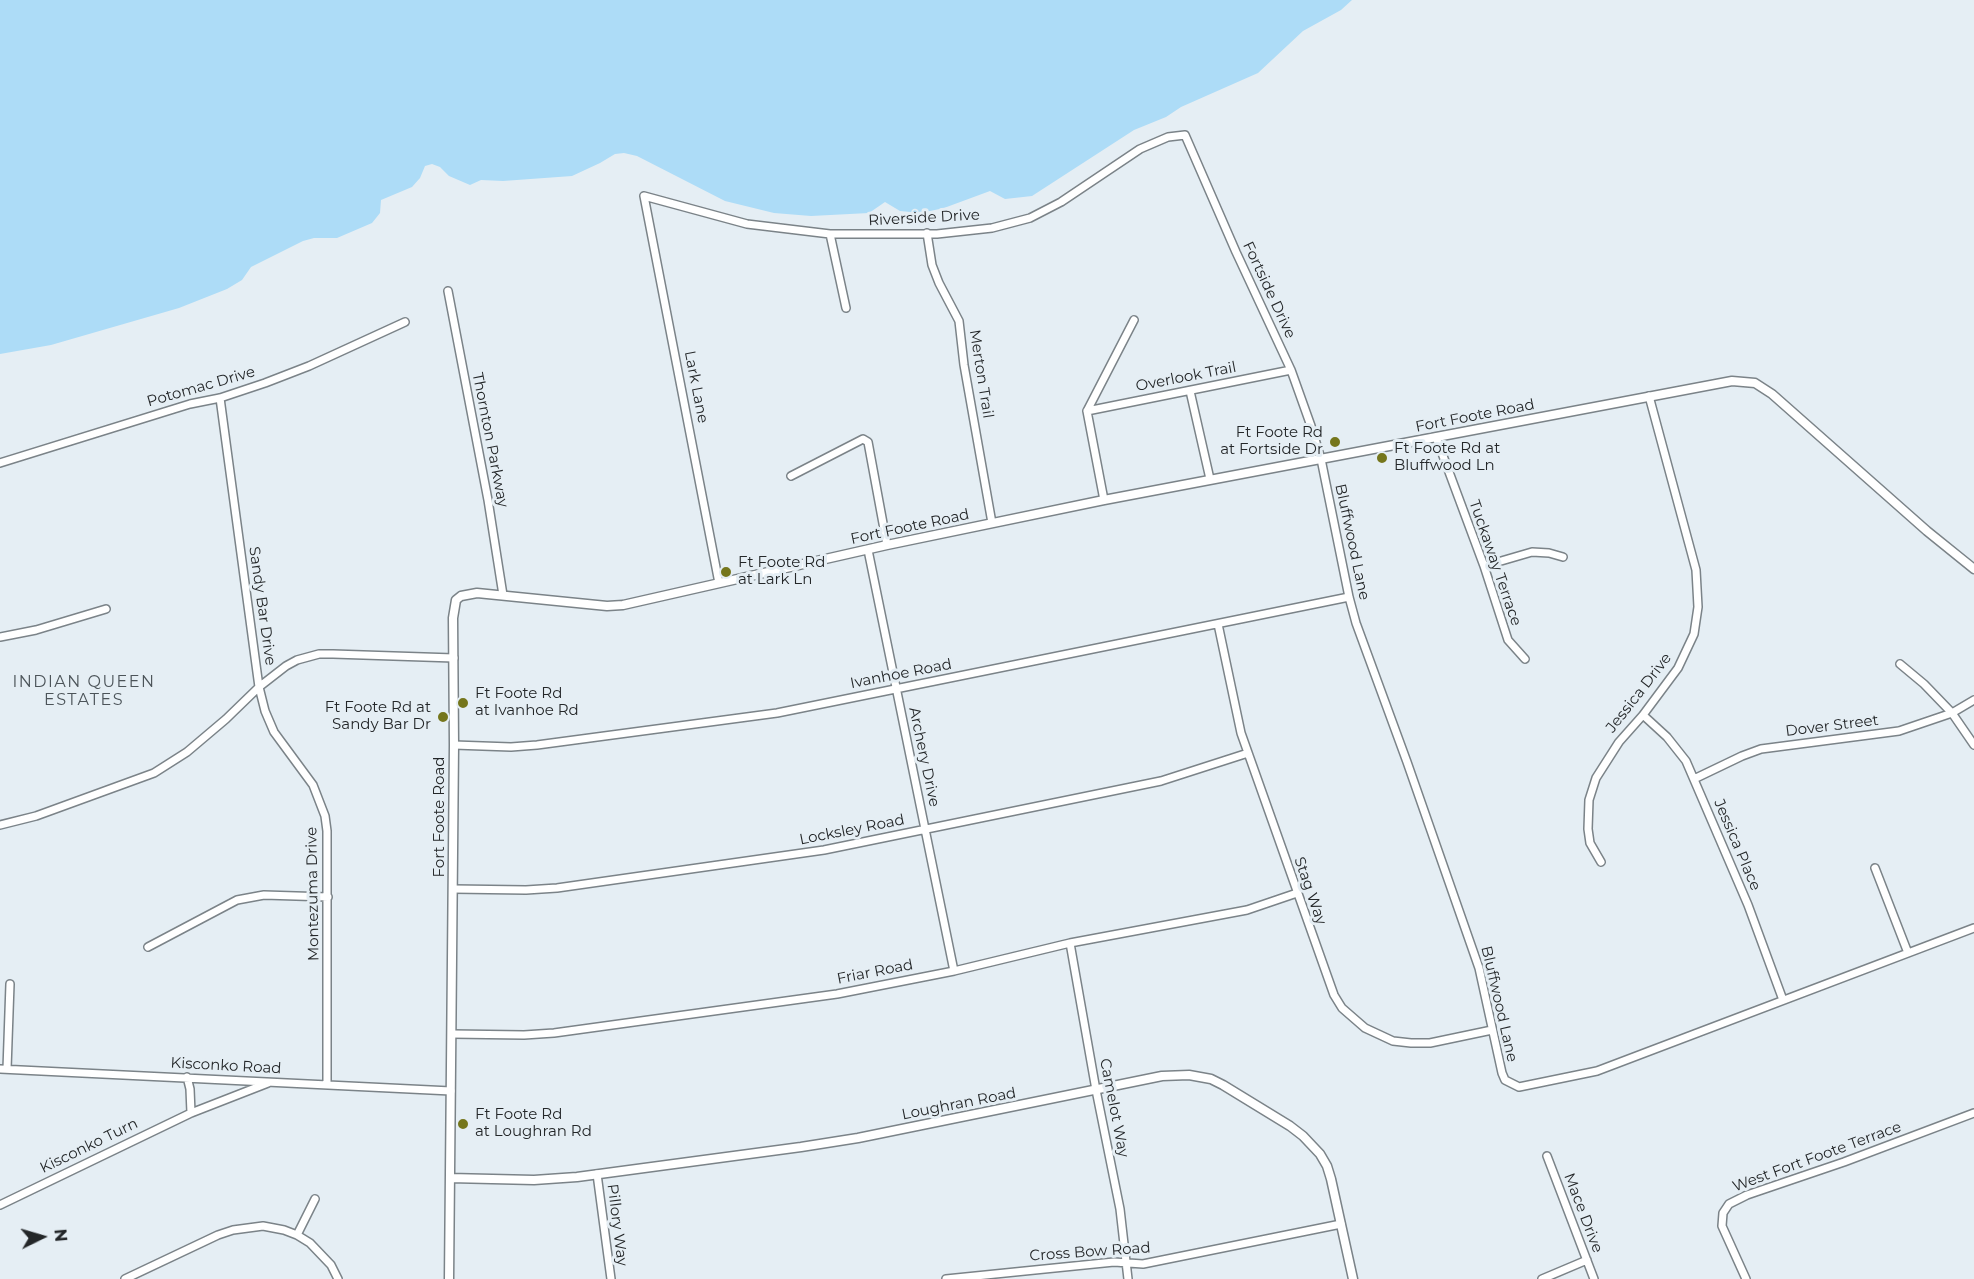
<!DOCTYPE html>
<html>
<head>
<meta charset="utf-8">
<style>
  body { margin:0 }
  #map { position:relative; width:1974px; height:1279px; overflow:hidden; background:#e5eef4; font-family:Montserrat,sans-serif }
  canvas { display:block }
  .north { position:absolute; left:12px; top:1207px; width:60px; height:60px; -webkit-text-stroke:4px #e5eef4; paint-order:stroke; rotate:85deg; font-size:16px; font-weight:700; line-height:24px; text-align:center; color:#242729 }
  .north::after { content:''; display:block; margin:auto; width:21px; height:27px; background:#242729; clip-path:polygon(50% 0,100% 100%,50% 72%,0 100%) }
</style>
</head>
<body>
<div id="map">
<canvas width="1974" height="1279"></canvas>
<div class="north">N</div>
</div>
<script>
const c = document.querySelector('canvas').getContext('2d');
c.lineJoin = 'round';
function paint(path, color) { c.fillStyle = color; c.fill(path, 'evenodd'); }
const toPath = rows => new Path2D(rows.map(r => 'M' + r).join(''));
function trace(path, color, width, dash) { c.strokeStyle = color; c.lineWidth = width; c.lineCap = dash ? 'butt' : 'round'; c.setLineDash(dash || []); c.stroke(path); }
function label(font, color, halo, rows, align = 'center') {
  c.font = font + ' Montserrat,sans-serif'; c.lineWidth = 6; c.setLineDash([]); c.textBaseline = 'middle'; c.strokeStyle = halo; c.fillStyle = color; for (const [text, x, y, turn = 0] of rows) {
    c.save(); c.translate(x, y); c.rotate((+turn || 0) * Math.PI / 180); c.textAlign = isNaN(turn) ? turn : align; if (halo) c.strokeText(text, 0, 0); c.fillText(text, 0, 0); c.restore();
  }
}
const water = toPath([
  [0,0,1352,0,1341,10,1303,31,1258,73,1181,107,1166,117,1134,130,1032,196,1005,199,990,191,944,208,921,213,900,211,885,202,869,213,811,216,774,213,725,201,637,156,624,153,615,154,600,163,572,176,503,181,481,180,470,185,449,176,440,167,432,164,425,166,420,178,412,187,381,200,380,213,372,223,337,238,314,238,303,241,251,267,242,280,227,289,179,308,51,345,0,354]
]);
const minor = toPath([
  [927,233,932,265,939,283,959,321,964,365,992,523],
  [830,234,846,308],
  [448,291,488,500,503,595],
  [1190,391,1210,479],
  [220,398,259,687,265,711,274,732,313,785,325,816,327,831,327,1083],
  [1087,411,1291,370],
  [1087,411,1134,320],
  [1087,411,1104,500],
  [1436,437,1484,566,1508,640,1525,659],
  [0,463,190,404,220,398,265,383,309,366,405,322],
  [791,476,863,439,868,442,887,545],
  [868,550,954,971],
  [1484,566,1532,552,1549,553,1563,557],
  [719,583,644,196,747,224,830,234,937,234,992,228,1030,218,1061,202,1140,149,1168,137,1185,135,1236,252,1291,370,1311,426,1321,459,1349,597,1356,623,1407,762,1479,968,1502,1073,1505,1080,1519,1087,1597,1071,1974,928],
  [1218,624,1241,733,1334,995,1342,1008,1365,1028,1393,1041,1411,1043,1430,1043,1492,1030],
  [0,637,36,630,106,609],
  [1900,664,1924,684,1952,713,1974,745],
  [1643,715,1667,737,1686,761,1748,905,1783,1000],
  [454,745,511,747,537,745,777,713,1349,597],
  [1694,779,1742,756,1761,749,1899,731,1952,713,1974,700],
  [0,825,36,816,154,773,187,752,226,719,259,687,286,666,297,660,319,654,333,654,454,658],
  [1601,862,1590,843,1588,829,1589,800,1596,778,1619,742,1643,715,1678,668,1694,634,1698,607,1696,570,1649,396],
  [1875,868,1908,953],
  [453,889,526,890,557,888,824,850,1161,781,1248,753],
  [1070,943,1096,1090,1120,1209,1128,1279],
  [148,947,237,900,264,895,328,897],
  [452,1034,524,1035,554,1033,837,994,954,971,1070,943,1247,910,1297,893],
  [0,1069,451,1091],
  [7,1069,10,984],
  [187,1077,190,1089,191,1113],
  [1547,1156,1594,1279],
  [597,1174,611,1279],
  [0,1205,191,1113,268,1083],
  [297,1235,315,1199],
  [125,1279,218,1235,233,1230,263,1226,284,1230,297,1235,310,1243,331,1265,338,1279],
  [946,1279,1114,1262,1143,1264,1341,1224],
  [1542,1279,1587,1260],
  [1746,1279,1722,1226,1723,1213,1729,1204,1747,1195,1844,1162,1974,1113]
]);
const tertiary = toPath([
  [450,1178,534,1180,577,1177,801,1147,858,1138,1162,1076,1189,1075,1211,1079,1223,1085,1290,1126,1303,1136,1320,1154,1327,1166,1331,1179,1353,1279],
  [449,1279,454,745,453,618,456,600,461,596,477,593,607,606,623,605,887,545,1104,500,1732,381,1755,383,1772,394,1927,531,1974,569]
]);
const markers = [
  [1335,442,6,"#75761c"],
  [1382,458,6,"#75761c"],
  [726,572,6,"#75761c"],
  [463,703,6,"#75761c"],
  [443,717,6,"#75761c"],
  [463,1124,6,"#75761c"]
];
const streetNames = [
  ["Riverside Drive",924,218,-3],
  ["Fortside Drive",1269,290,65],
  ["Merton Trail",981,374,81],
  ["Overlook Trail",1186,377,-11],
  ["Potomac Drive",201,387,-16],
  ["Lark Lane",696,387,79],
  ["Fort Foote Road",1475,416,-11],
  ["Thornton Parkway",490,440,79],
  ["Fort Foote Road",910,527,-12],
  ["Bluffwood Lane",1352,542,78],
  ["Tuckaway Terrace",1495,563,71],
  ["Sandy Bar Drive",262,606,82],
  ["Ivanhoe Road",901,674,-11],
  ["Jessica Drive",1639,693,-52],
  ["Dover Street",1832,726,-7],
  ["Archery Drive",924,757,78],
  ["Fort Foote Road",440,817,-90],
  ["Locksley Road",852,830,-11],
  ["Jessica Place",1737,845,67],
  ["Stag Way",1310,891,71],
  ["Montezuma Drive",313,894,-91],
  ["Friar Road",875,972,-11],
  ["Bluffwood Lane",1499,1004,77],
  ["Kisconko Road",226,1066,3],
  ["Loughran Road",959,1104,-11],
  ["Camelot Way",1114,1108,79],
  ["Kisconko Turn",89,1146,-26],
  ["West Fort Foote Terrace",1817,1157,-20],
  ["Mace Drive",1583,1213,69],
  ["Pillory Way",617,1225,83],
  ["Cross Bow Road",1090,1252,-4]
];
const poiNames = [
  ["Ft Foote Rd",1323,433,"right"],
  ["at Fortside Dr",1323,450,"right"],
  ["Ft Foote Rd at",1394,449],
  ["Bluffwood Ln",1394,466],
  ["Ft Foote Rd",738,563],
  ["at Lark Ln",738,580],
  ["Ft Foote Rd",475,694],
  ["at Ivanhoe Rd",475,711],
  ["Ft Foote Rd at",431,708,"right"],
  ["Sandy Bar Dr",431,725,"right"],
  ["Ft Foote Rd",475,1115],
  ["at Loughran Rd",475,1132]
];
const neighbourhoodNames = [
  ["INDIAN QUEEN",84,682],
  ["ESTATES",84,700]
];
paint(water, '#addcf7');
trace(minor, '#7b8388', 10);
trace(tertiary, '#7b8388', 11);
trace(minor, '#fff', 7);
trace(tertiary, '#fff', 8);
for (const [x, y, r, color] of markers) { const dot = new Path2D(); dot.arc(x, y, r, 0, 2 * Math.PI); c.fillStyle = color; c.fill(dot); trace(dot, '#e5eef4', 2); }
label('15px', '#242729', '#e5eef4', streetNames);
label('15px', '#242729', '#e5eef4', poiNames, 'left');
c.letterSpacing = '1.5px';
label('16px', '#4c5459', '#e5eef4', neighbourhoodNames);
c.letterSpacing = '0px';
</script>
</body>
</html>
